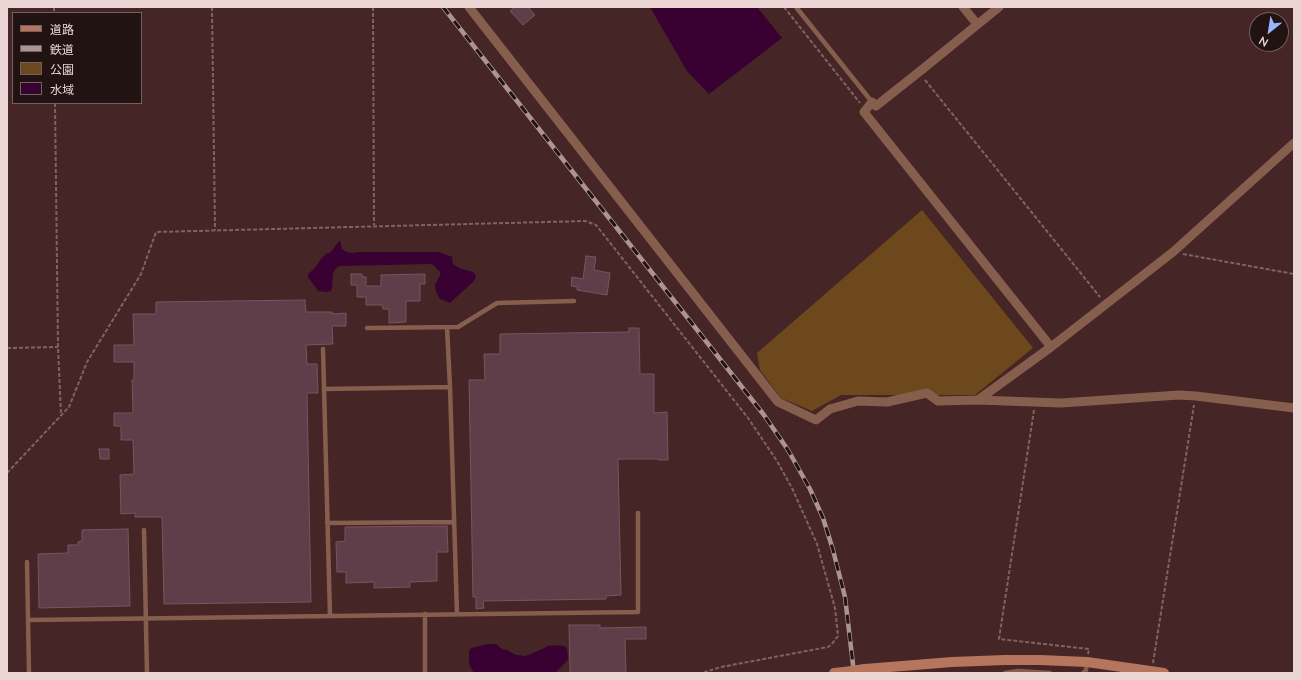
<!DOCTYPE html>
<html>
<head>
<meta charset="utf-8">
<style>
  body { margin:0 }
  #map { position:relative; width:1301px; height:680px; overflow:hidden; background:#452525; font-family:Lato,"Noto Sans JP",sans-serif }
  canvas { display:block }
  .frame { position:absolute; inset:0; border:8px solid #ebd5d4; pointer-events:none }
  .legend { position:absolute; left:12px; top:12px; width:130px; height:92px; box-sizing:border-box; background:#221313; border:1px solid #726160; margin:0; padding:5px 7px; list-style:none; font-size:12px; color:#ebd5d4 }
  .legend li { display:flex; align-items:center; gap:8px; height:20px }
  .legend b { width:20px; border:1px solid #726160 }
  .north { position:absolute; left:1249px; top:12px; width:40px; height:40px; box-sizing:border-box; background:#221313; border:1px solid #726160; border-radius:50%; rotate:210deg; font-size:11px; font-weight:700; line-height:16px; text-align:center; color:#ebd5d4 }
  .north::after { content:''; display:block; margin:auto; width:14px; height:18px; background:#97b6fd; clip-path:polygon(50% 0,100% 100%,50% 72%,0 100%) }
</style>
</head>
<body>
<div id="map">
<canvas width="1301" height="680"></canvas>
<div class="frame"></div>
<ul class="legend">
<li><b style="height:5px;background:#b5765d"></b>道路</li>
<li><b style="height:5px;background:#ad9493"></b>鉄道</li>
<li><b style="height:11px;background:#6e481d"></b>公園</li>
<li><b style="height:11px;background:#380131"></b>水域</li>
</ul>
<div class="north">N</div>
</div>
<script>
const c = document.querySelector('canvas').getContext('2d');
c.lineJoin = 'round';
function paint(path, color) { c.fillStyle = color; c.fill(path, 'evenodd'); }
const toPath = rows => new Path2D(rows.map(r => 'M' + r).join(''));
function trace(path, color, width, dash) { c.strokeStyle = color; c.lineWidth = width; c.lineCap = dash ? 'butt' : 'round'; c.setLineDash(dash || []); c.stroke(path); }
const green = toPath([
  [922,210,1033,348,975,395,841,395,812,411,781,398,760,370,757,353]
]);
const water = toPath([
  [650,7,757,7,782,38,709,94,687,71],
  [339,241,340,241,342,249,347,252,354,253,357,252,439,252,452,257,453,264,459,268,473,272,476,276,474,281,450,303,440,299,436,292,435,285,440,275,440,272,433,265,430,264,340,266,336,268,333,273,332,288,331,291,326,292,318,291,308,277,308,274,314,269,321,259,327,253,330,253],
  [488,644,496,644,502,649,507,650,516,655,525,656,538,651,548,646,554,645,563,646,567,648,568,660,555,673,474,673,469,664,469,651,471,648]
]);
const building = toPath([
  [515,7,528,7,535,15,523,25,510,11,515,7],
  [586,256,596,257,594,270,610,273,607,295,577,290,577,287,571,286,572,277,583,279,586,256],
  [351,274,362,274,362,277,366,277,366,286,381,286,381,275,425,274,425,284,420,284,420,301,406,301,406,322,389,323,389,309,383,309,382,305,366,305,366,297,357,297,357,285,351,285,351,274],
  [305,300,306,312,332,312,332,314,346,313,346,326,332,326,333,344,306,345,307,364,317,364,318,393,307,393,311,602,164,604,162,517,135,517,135,513,121,514,120,475,134,474,133,440,121,440,121,426,114,426,114,413,133,413,132,380,134,380,134,362,114,362,114,345,134,345,133,314,156,314,156,302,305,300],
  [629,328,639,328,640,374,654,374,654,413,667,412,668,460,658,460,658,459,618,459,621,595,606,596,606,599,483,601,484,608,476,609,476,597,473,597,469,380,485,380,484,354,500,354,500,334,629,332,629,328],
  [99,449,109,449,109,459,100,459,99,449],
  [447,526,448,552,437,552,437,581,410,582,410,587,374,588,374,582,346,583,346,572,337,572,336,542,345,541,345,527,447,526],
  [128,529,130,606,39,608,38,554,68,553,68,545,78,545,78,542,82,541,82,530,128,529],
  [569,625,600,625,600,628,646,627,646,639,625,639,626,673,570,673,569,625]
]);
const path = toPath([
  [54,7,54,13],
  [212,7,215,230],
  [373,7,374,225],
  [784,7,860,103],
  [925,80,1100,297],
  [55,103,58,347,61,415],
  [1183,254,1294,274],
  [7,348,58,347],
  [1034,410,999,639,1089,649,1088,654],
  [7,473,69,407,87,362,141,274,156,232,585,221,596,225,600,230,748,418,777,461,792,488,817,544,835,608,838,636,831,645,828,647,721,667,702,673],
  [1153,663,1194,405]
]);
const lane = toPath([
  [796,7,872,102],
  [447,327,450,387],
  [367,328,458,327,497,303,574,301],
  [323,349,330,616],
  [324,389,450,387,457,614],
  [327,523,454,522],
  [144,530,147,673],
  [27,562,29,673],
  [425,614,425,673],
  [28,620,638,612,638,513],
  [1005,673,1018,671,1050,673],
  [1083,673,1086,670,1087,662]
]);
const street = toPath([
  [469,7,778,402,816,420,830,409,858,401,887,402,927,393,938,401,978,400,1061,403,1179,395,1196,396,1294,408],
  [963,7,977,24],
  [999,7,919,72,876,106,872,102,864,112,1051,347],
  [978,400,1051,347,1173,252,1294,143]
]);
const secondary = toPath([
  [865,669,952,662,1005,660,1040,660,1087,662,1164,673],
  [834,673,844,672]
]);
const rail = toPath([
  [443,7,764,415,788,450,810,489,823,518,833,550,845,597,854,673]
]);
const secondaryBridge = toPath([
  [844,672,865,669]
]);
paint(green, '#6e481d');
paint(water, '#380131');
paint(building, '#5f3e49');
trace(building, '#785561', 1);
trace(path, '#806363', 2, [4, 2]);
trace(lane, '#865e4e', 4.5);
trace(street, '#865e4e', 9);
trace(secondary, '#b5765d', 10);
trace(rail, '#ad9493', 4.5);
trace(rail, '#221313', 3, [9]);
trace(secondaryBridge, '#b5765d', 10);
</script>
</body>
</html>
